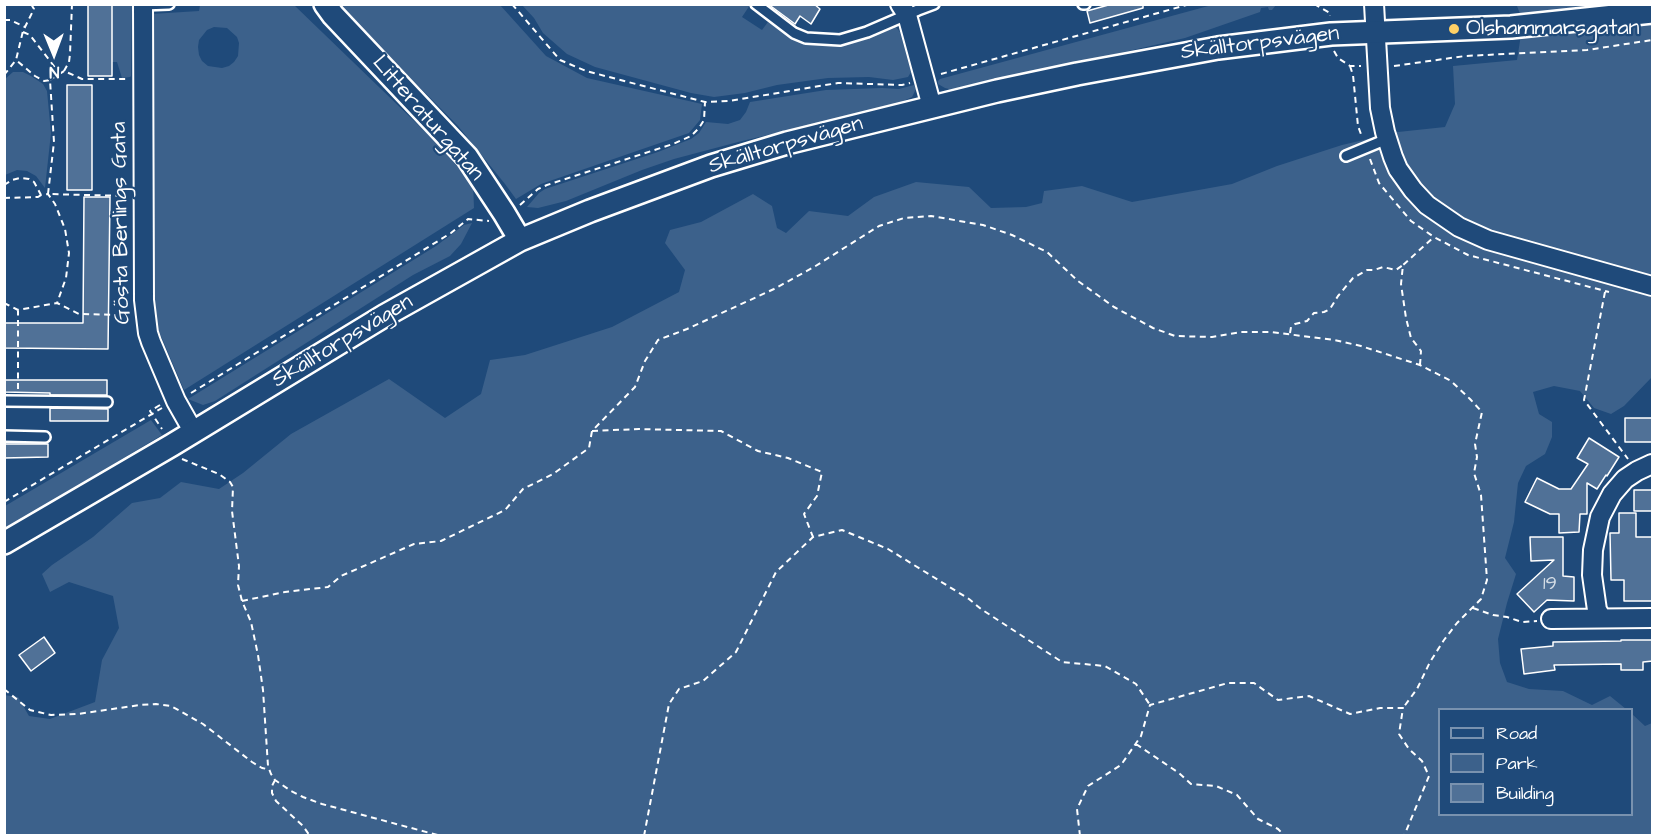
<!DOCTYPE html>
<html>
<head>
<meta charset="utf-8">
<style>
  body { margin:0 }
  #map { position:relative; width:1657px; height:840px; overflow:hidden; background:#1f4a7a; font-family:"Architects Daughter",sans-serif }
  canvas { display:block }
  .frame { position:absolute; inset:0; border:6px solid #fff; pointer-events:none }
  .legend { position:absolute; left:1438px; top:708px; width:195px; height:108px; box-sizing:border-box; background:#1f4a7a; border:2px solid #7992af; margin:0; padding:8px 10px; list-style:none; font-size:18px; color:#fff }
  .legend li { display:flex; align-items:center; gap:12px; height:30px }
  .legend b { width:30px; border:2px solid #7992af }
  .north { position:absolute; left:24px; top:24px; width:60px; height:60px; -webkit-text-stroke:4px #1f4a7a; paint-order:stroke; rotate:179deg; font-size:16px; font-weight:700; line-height:24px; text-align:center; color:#fff }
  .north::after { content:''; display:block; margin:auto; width:21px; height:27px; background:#fff; clip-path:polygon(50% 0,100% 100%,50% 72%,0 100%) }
</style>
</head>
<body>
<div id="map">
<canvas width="1657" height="840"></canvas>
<div class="frame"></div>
<ul class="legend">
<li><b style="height:8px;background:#1f4a7a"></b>Road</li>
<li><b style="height:16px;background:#3c618b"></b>Park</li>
<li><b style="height:16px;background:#507197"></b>Building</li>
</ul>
<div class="north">N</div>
</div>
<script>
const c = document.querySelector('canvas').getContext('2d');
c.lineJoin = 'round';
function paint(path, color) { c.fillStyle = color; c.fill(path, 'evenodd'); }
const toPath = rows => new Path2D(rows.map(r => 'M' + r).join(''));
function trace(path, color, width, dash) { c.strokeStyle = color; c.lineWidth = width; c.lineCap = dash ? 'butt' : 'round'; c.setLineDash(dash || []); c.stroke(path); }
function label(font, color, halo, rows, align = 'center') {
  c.font = font + ' "Architects Daughter",sans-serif'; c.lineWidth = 4.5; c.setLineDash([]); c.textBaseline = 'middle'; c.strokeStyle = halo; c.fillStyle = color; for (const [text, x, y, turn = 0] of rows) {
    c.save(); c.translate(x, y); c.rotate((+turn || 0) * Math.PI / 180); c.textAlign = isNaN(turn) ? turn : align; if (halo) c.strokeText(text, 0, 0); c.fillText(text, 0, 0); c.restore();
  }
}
const green = toPath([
  [112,5,132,5,131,76,130,77,122,78,117,62,112,62],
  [200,5,294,5,438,144,473,181,474,208,184,390,152,315,151,14,199,11],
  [214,27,227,28,237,37,239,43,238,56,234,62,229,66,222,68,208,66,202,61,199,55,198,47,199,40,207,30],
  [338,5,500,5,546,56,587,78,702,104,700,120,689,133,541,184,516,199,505,184,458,126],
  [522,5,750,5,742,17,762,30,768,22,798,41,809,44,828,46,848,44,860,41,872,37,891,26,896,27,900,32,911,72,908,77,893,80,869,77,828,78,777,85,745,93,714,97,691,93,595,67,567,54,543,33,534,18],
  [1212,5,1276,5,1272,10,1269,10,1268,7,1261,8,1260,12,1185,38,968,88,949,89,945,88,938,84,938,81,940,79],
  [1514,5,1652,5,1652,377,1624,406,1611,414,1594,408,1580,391,1554,386,1533,392,1539,414,1552,422,1552,437,1545,454,1526,466,1518,483,1514,522,1505,558,1516,574,1507,603,1498,639,1500,663,1507,682,1529,689,1563,691,1592,705,1610,696,1626,709,1440,710,1440,814,1632,814,1632,714,1645,726,1652,723,1652,835,5,835,4,695,18,697,29,716,50,719,95,702,102,660,119,628,113,596,69,582,50,592,42,574,52,565,93,537,132,503,160,498,181,482,219,489,243,473,291,434,389,379,445,418,481,394,490,360,525,355,612,327,679,292,685,270,665,243,670,230,701,222,753,194,772,206,777,228,786,233,809,211,848,216,874,197,916,182,969,187,991,208,1026,207,1042,203,1044,191,1082,186,1132,202,1232,184,1277,166,1342,145,1398,132,1445,127,1455,104,1453,66,1517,60,1523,22,1517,6],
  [13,72,23,72,31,76,43,84,47,91,51,133,45,188,36,176,27,171,17,170,5,175,5,79],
  [914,85,916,89,912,97,895,105,738,142,674,159,642,170,566,201,538,208,527,207,539,193,545,189,658,152,691,139,699,133,706,122,728,124,740,120,746,112,750,102,826,90,882,88,899,89],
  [472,223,461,244,450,256,413,275,215,401,203,405,188,399,436,246,464,225],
  [151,420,162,435,5,529,5,506]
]);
const building = toPath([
  [88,4,112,4,112,76,88,76,88,4],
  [768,4,814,4,820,9,811,24,800,16,795,24,768,4],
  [1112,4,1143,4,1143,8,1090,23,1087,11,1112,4],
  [67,85,92,85,92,190,67,190,67,85],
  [84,197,110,197,108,349,4,348,4,323,83,323,84,197],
  [4,380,107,380,107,395,50,395,50,393,4,392,4,380],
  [50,408,108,409,108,421,50,421,50,408],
  [1625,418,1653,418,1653,442,1625,442,1625,418],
  [1589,438,1619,457,1607,476,1606,475,1597,489,1587,483,1587,514,1580,514,1579,532,1559,533,1559,514,1550,514,1525,502,1537,478,1559,489,1571,489,1588,464,1577,458,1589,438],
  [4,444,48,444,48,457,4,458,4,444],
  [1634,490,1653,490,1653,511,1634,511,1634,490],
  [1619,513,1636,513,1636,537,1653,537,1653,601,1624,601,1624,580,1611,580,1610,533,1619,533,1619,513],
  [1530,537,1563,537,1563,576,1574,577,1574,601,1547,600,1534,612,1517,594,1554,560,1531,561,1530,537],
  [44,637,55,653,31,671,19,655,44,637],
  [1621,640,1653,640,1653,661,1643,662,1643,670,1621,670,1621,664,1554,665,1555,670,1524,674,1521,649,1553,646,1553,642,1621,641,1621,640]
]);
const path = toPath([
  [31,4,34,9,23,31,16,60,35,76,44,81,50,80,54,142,48,194,128,196],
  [512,4,560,60,586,71,705,102,729,101,838,83,902,85,910,83],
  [1314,4,1330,13,1330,16],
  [4,20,10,20,25,27],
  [23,32,30,35,60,74],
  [1334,51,1338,58,1350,66,1361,66],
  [1350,66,1353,75,1358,126,1362,137],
  [1394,66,1465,56,1587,50,1652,40],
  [64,71,69,62,70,54,72,4],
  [941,74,1190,4],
  [4,75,16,60],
  [50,80,64,71,82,79,127,79],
  [1370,159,1379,183,1411,221,1434,237,1468,255,1609,292],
  [4,185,12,180,20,178,29,179,34,182,41,195,48,194,55,204,65,229,69,253,66,278,57,303],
  [4,198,38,197,41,195],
  [520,205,538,189,547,185,673,144,691,136,699,128,704,120,705,102],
  [1605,292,1584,400,1628,459],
  [4,303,18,310,57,303,79,314,128,315],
  [1290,333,1291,327,1295,324,1307,321,1314,313,1324,312,1330,309,1338,296,1353,278,1367,270,1374,270,1383,267,1396,270,1403,265],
  [1420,365,1421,351,1411,338,1406,318,1401,284,1403,265,1434,237],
  [18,389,18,311],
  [191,393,451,233,468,219,489,221],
  [160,405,150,411,162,429],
  [592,431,639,429,721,431,758,451,788,458,822,472,817,496,804,514,813,537],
  [182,459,219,474,230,482,233,487,232,511,239,566,238,585,242,601,251,622,258,655,263,690,268,766,271,774,275,780,291,791,303,797,322,804,441,836],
  [4,502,162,408],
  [242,601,285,592,328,587,341,576,414,544,441,541,505,510,523,489,553,474,589,448,592,431,635,387,645,361,658,340,687,329,774,289,814,267,879,226,904,218,931,216,983,225,1012,235,1047,252,1078,281,1114,307,1153,328,1175,336,1212,337,1241,332,1271,332,1334,340,1361,346,1420,365,1451,381,1470,399,1482,412,1475,444,1477,457,1474,473,1481,495,1487,580,1481,599,1457,623,1444,640,1430,662,1417,689,1403,708],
  [1473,608,1493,615,1507,617,1522,622,1537,621],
  [4,689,30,710,51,715,78,714,140,705,156,704,171,706,203,724,252,762,262,768,267,769],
  [1136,744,1179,773,1191,784,1216,786,1237,795,1258,819,1278,829,1285,836],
  [275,780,272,786,272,793,276,801,303,826,310,836],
  [644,836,669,704,679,689,703,681,736,652,776,572,813,537,842,530,888,549,969,599,981,609,1062,662,1105,666,1136,684,1150,705],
  [1080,836,1077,809,1088,786,1121,765,1141,736,1150,705,1228,683,1254,683,1278,700,1309,696,1350,714,1380,708,1403,708,1399,734,1409,749,1422,761,1429,776,1404,836]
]);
const service = toPath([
  [756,4,794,33,806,38,840,40,867,32,918,10,934,4],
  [1083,4,1085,4],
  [143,5,169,4],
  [1346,156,1387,139],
  [4,401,107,402],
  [4,436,45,437]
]);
const minor = toPath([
  [143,4,144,300,148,333,151,342,176,401,193,431],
  [900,4,907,15,932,107],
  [1374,4,1380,108,1385,132,1393,157,1398,169,1413,190,1427,205,1459,227,1488,240,1652,286],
  [1602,618,1597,610,1592,575,1593,550,1600,517,1612,494,1625,479,1637,471,1652,464],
  [1551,619,1652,618]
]);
const tertiary = toPath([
  [325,4,333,15,467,157,504,213,520,240],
  [4,543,172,445,384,316,520,240,590,211,711,166,787,143,997,91,1077,74,1218,48,1331,34,1511,27,1652,12]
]);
const markers = [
  [1454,29,6,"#ffd166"]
];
const numberNames = [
  ["19",1550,585]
];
const poiNames = [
  ["Olshammarsgatan",1466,29]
];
const streetNames = [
  ["Skälltorpsvägen",1260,44,-7],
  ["Litteraturgatan",427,119,49],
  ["Skälltorpsvägen",786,146,-16],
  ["Gösta Berlings Gata",122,223,-91],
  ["Skälltorpsvägen",343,342,-31]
];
paint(green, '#3c618b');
paint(building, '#507197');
trace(building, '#fff', 1.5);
trace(service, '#fff', 14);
trace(minor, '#fff', 22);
trace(tertiary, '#fff', 26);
trace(path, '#fff', 2, [6, 4.5]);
trace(service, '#1f4a7a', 9);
trace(minor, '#1f4a7a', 18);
trace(tertiary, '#1f4a7a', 21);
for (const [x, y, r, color] of markers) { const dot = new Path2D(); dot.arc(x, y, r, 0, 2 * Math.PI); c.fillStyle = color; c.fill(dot); trace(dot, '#1f4a7a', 2); }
label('20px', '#d3dce5', null, numberNames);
label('22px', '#fff', '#1f4a7a', poiNames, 'left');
label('22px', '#fff', '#1f4a7a', streetNames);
</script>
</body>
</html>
